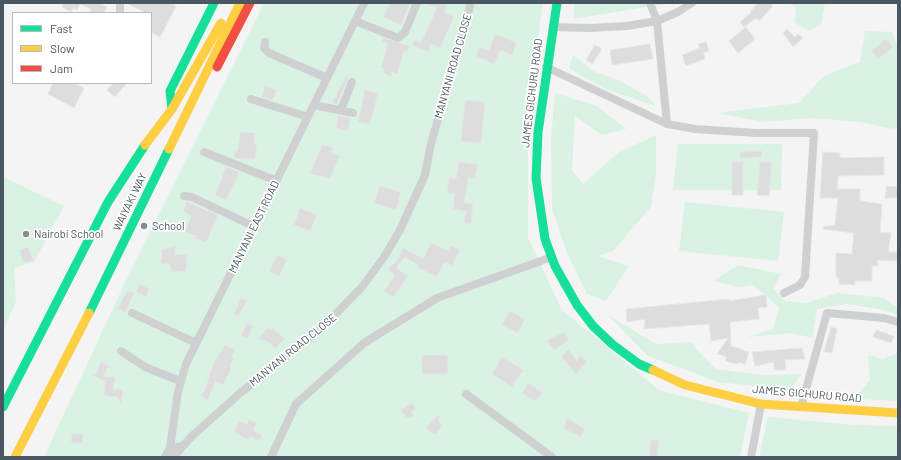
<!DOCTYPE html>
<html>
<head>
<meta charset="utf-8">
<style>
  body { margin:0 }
  #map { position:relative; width:901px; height:460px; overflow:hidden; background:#f4f4f4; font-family:Barlow,sans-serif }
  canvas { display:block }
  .frame { position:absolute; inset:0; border:4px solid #4a5661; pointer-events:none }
  .legend { position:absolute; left:12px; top:12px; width:140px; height:72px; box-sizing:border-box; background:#fff; border:1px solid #b7bbc0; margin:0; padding:5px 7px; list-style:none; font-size:12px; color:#4a5661 }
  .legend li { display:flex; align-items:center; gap:8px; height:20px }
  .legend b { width:20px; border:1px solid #b7bbc0 }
</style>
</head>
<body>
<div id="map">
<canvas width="901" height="460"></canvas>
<div class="frame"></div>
<ul class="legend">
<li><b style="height:5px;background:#16e098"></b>Fast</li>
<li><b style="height:5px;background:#ffcf43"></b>Slow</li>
<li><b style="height:5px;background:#f24e42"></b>Jam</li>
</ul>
</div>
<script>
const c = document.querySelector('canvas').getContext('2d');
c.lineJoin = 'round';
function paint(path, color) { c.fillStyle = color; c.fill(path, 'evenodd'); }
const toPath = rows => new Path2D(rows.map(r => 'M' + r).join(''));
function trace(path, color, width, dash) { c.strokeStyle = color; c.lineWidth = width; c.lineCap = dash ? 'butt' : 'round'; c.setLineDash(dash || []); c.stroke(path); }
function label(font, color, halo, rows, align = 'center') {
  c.font = font + ' Barlow,sans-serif'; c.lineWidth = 3.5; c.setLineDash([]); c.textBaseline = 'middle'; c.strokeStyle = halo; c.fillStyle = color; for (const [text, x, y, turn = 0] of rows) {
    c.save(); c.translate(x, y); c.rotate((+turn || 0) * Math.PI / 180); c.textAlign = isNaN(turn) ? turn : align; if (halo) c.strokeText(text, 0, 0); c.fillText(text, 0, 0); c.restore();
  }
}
const green = toPath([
  [264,3,543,3,528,101,528,238,562,310,659,390,749,413,740,457,44,457,128,276],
  [575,3,670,3,573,19],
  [789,3,825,3,821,25,808,31,794,22,796,7],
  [865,31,892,32,898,47,898,125,894,129,860,122,811,118,764,122,717,113,799,103,824,76,860,62],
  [573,55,593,71,618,80,647,96,656,106,605,89,569,68],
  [555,93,597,106,626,129,602,135,575,116,572,170,583,184,618,153,656,135,656,174,651,207,613,251,597,256,629,266,606,301,587,294,567,253,552,209,551,138],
  [678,144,782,144,781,190,673,190],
  [3,177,64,206,34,262,14,268,16,301,3,332],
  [685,202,784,212,778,261,679,251],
  [738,265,781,274,773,289,786,301,806,303,837,293,884,298,898,308,898,315,885,310,847,304,817,309,812,338,792,333,747,337,773,329,779,307,753,285,739,287,713,281],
  [608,315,656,344,692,342,697,350,716,369,763,375,802,374,790,390,718,382,648,356],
  [898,353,898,401,855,399,870,380,868,355,883,359],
  [768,417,853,425,898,426,898,457,759,457]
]);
const building = toPath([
  [63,3,99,3,107,7,104,13,89,13,91,9,80,4,77,10,73,8,71,12,62,7,63,3],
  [126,3,175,3,174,5,176,6,160,37,151,32,151,13,146,13,126,3],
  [390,3,410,3,401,25,383,17,390,3],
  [425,3,441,3,447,5,444,12,454,17,440,48,431,44,428,52,412,45,414,40,421,43,437,8,425,3],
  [758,3,770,3,773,6,759,21,756,18,744,27,740,22,751,13,750,12,758,3],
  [746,27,755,39,738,53,729,41,746,27],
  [787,29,795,37,798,34,803,38,793,47,783,33,787,29],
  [495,34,517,43,512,55,500,50,494,64,476,56,480,47,489,51,495,34],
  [383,38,410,46,407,52,404,51,397,74,392,72,391,76,383,73,384,69,381,68,388,44,382,41,383,38],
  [886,39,893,47,878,59,871,51,886,39],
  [706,42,709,51,703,53,705,59,686,66,682,55,700,48,698,44,706,42],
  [650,44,653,59,612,65,610,50,650,44],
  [595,45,602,49,592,64,586,60,595,45],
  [346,77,348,78,337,104,334,103,332,103,346,77],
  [53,83,74,83,84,88,74,108,48,94,53,83],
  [113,83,127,83,115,97,107,90,113,83],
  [265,86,277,90,273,100,262,97,265,86],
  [365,90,378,93,370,124,358,122,365,90],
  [465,100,485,102,481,143,461,141,465,100],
  [338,116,350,118,348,131,336,128,338,116],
  [240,132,255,133,254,143,257,143,255,159,234,158,235,151,238,151,240,132],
  [322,145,333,148,331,153,340,156,330,178,310,174,322,145],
  [762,151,762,157,740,158,740,152,762,151],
  [823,152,840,153,840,158,884,157,884,175,838,176,837,189,860,189,860,201,882,204,880,232,891,233,888,252,898,252,898,261,877,260,878,266,872,266,872,281,855,281,855,285,839,284,839,277,836,277,836,253,852,254,854,233,823,229,823,227,835,225,838,198,820,198,823,152],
  [459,162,477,164,475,179,468,178,464,203,473,204,471,224,464,223,466,211,453,209,455,194,447,193,449,178,456,179,459,162],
  [732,162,743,162,743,195,732,195,732,162],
  [760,162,772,163,769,196,757,195,760,162],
  [226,167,240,172,226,200,215,195,226,167],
  [380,186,401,192,396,210,374,203,380,186],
  [887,186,898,187,898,198,885,198,887,186],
  [187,202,218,215,206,243,195,238,196,236,185,232,191,216,183,211,187,202],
  [300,208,317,215,310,231,294,225,300,208],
  [431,243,448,251,451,245,460,250,452,266,445,262,436,277,417,267,418,265,405,257,396,268,408,276,393,297,384,291,395,275,388,269,397,260,404,248,423,259,431,243],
  [175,246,175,255,187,254,186,271,172,272,170,264,161,264,162,250,175,246],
  [28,247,33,260,25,263,23,260,22,260,20,250,28,247],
  [278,255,287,260,279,276,269,271,278,255],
  [140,284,149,289,146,297,136,292,140,284],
  [127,291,134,293,126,312,118,308,127,291],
  [766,295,767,307,758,308,759,319,730,322,731,346,749,352,745,364,738,362,737,364,725,361,727,357,717,354,728,338,711,341,709,324,644,329,645,319,627,322,626,309,729,299,729,301,766,295],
  [241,298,247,301,238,316,234,314,241,298],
  [510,311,525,319,518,333,502,325,510,311],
  [247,323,253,326,247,338,241,336,247,323],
  [831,327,837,329,832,353,824,352,831,327],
  [267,328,271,330,272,328,285,339,276,348,265,340,264,341,259,338,267,328],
  [876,330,894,336,891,343,873,337,876,330],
  [563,332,569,340,554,350,547,341,563,332],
  [225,345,235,350,231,356,234,358,230,366,232,367,223,385,215,382,208,400,200,396,205,390,214,362,225,345],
  [802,348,805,359,785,360,786,370,774,370,774,362,755,366,752,352,802,348],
  [568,349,577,361,580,355,587,362,576,374,561,357,568,349],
  [422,355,448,355,448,374,422,374,422,355],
  [502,357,523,370,512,387,492,374,502,357],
  [101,362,109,366,103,376,115,377,113,389,123,390,121,403,116,396,108,397,108,395,104,395,105,382,92,375,95,375,101,362],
  [529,383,543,393,535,401,522,393,529,383],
  [412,403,416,409,411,412,414,416,406,418,401,410,412,403],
  [438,415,440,417,438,420,442,426,435,435,426,428,438,415],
  [568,418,585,429,581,437,564,429,565,423,568,418],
  [249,419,257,423,253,430,262,435,259,441,250,436,248,440,234,432,239,421,247,424,249,419],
  [72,434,83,434,82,443,71,443,72,434],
  [651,440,659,440,657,457,649,457,651,440]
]);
const street = toPath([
  [650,3,657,21,667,124],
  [120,13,120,3],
  [355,21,398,38,405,32,417,3],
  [553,27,589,28,627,26,657,21,678,12,692,3],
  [265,42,264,48,269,53,327,78],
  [546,67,667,124,695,129,756,133,814,133,805,277,800,285,784,293],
  [251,99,308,117],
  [314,105,353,113],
  [341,110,352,82],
  [204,152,277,181],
  [184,196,192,197,255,227],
  [132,313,196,343],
  [121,351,145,367,180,381],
  [466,394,552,457],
  [801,407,827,313,884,318,898,322],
  [170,448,183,446,191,437,239,394,321,329,362,287,384,257,400,230,425,175,431,144,471,3],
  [165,457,170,448,178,392,186,364,364,3],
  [174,457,183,446],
  [271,457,296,404,364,343,437,298,552,257],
  [751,457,761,404]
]);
const fast = toPath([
  [557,3,538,132,536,178,545,239,555,266,577,305,593,326,612,344,639,364,653,370],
  [172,109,170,91,214,3],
  [89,313,169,149],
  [3,407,108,202,145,145]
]);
const slow = toPath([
  [145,145,172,109,221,23],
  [169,149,240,3],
  [653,370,685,385,761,404,898,413],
  [15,457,89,313]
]);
const jam = toPath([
  [217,67,250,3]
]);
const markers = [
  [144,226,4,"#868d94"],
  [26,234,4,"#868d94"]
];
const streetNames = [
  ["MANYANI ROAD CLOSE",453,66,-74],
  ["JAMES GICHURU ROAD",532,93,-83],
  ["WAIYAKI WAY",130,202,-64],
  ["MANYANI EAST ROAD",254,227,-64],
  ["MANYANI ROAD CLOSE",293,350,-39],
  ["JAMES GICHURU ROAD",807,394,5]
];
const poiNames = [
  ["School",152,226],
  ["Nairobi School",34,234]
];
paint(green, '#d9f2e3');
paint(building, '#ddddde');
trace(building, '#e5e6e7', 1);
trace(street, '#ced0d2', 8);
trace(fast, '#16e098', 9);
trace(slow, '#ffcf43', 9);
trace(jam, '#f24e42', 9);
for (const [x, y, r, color] of markers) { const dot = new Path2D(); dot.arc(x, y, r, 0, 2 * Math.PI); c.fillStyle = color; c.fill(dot); trace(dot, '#fff', 1.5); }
label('11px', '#4a5661', '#fff', streetNames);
label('11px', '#4a5661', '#fff', poiNames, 'left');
</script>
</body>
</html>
